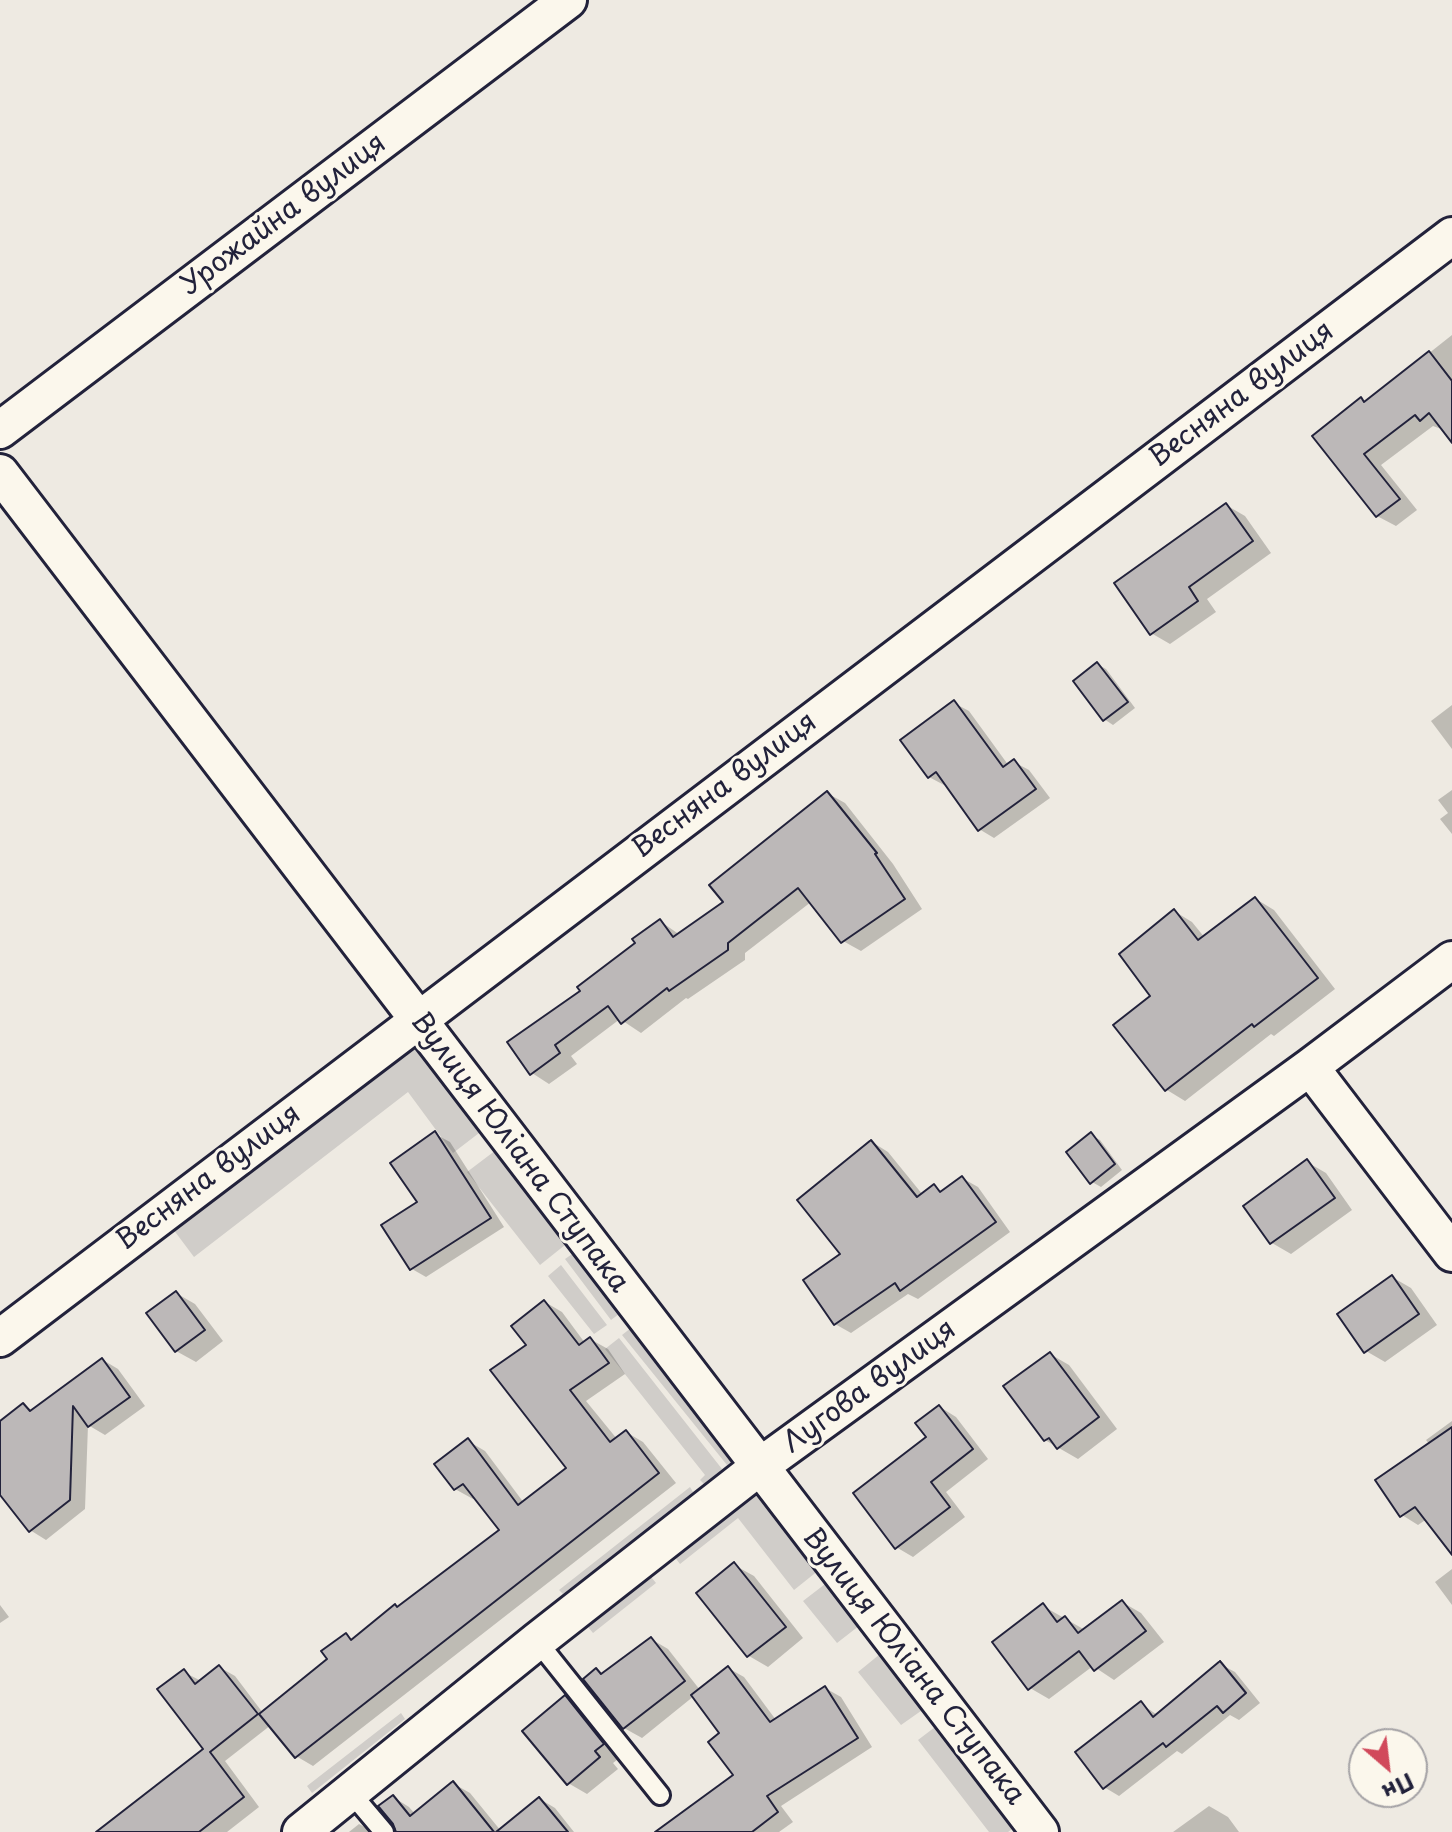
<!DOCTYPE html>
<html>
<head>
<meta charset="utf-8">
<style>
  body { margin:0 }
  #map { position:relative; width:1452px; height:1832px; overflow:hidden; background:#eeeae2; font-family:"Playpen Sans",sans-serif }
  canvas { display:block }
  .north { position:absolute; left:1348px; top:1728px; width:80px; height:80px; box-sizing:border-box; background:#fbf7ec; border:2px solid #a4a2a5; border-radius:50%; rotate:152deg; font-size:22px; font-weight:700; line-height:32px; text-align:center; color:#22223b }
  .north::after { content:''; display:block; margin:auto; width:28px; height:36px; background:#d1495b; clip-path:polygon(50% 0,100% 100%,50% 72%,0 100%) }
</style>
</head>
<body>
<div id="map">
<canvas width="1452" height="1832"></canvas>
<div class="north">Пн</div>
</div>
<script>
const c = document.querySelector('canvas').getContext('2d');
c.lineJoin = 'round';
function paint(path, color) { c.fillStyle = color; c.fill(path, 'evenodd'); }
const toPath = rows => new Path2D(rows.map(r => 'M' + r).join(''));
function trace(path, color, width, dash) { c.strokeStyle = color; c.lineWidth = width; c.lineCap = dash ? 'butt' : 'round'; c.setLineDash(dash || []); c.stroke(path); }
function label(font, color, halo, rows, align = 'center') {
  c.font = font + ' "Playpen Sans",sans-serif'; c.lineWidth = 6; c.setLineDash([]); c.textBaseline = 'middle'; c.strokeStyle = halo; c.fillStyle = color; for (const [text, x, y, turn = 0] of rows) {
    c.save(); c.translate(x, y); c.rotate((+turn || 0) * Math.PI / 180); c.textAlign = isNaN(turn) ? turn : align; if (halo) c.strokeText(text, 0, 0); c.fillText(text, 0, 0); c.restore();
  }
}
const green = toPath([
  [416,1042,483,1130,453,1153,408,1092,194,1257,173,1229],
  [500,1147,570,1241,540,1265,467,1172],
  [578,1250,623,1311,611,1320,565,1259],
  [561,1265,607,1325,594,1334,548,1276],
  [636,1324,736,1458,727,1465,622,1335],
  [619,1338,722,1469,704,1484,700,1480,705,1475,605,1349],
  [690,1487,693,1492,563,1594,559,1590],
  [752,1496,762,1496,819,1570,794,1590,738,1518,680,1564,671,1552],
  [647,1572,656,1583,593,1633,583,1621],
  [829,1581,864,1622,837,1643,803,1601],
  [885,1650,928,1706,901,1725,858,1672],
  [401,1713,405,1719,312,1793,307,1786],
  [939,1724,1016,1826,1008,1832,989,1832,918,1740]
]);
const shadow = toPath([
  [1452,335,1452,433,1433,426,1381,465,1417,510,1396,526,1377,516,1315,436,1361,400,1366,403],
  [1226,505,1245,516,1271,553,1207,599,1216,612,1170,644,1151,633],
  [1097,664,1106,669,1135,708,1113,725,1104,719],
  [954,703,969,711,1009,766,1014,762,1029,770,1050,798,994,838,979,829,947,784,944,785,929,777],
  [1452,705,1452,749,1431,721],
  [1452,790,1452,834,1440,819,1448,813,1438,800],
  [827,793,845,803,893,864,922,909,861,951,843,941,811,902,745,953,745,960,688,999,686,998,641,1033,620,1019,571,1056,577,1064,549,1084,532,1073,583,991,660,921,680,935,726,903],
  [1256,899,1274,910,1335,989,1274,1036,1271,1034,1185,1101,1167,1090,1116,1025,1153,996,1174,911,1192,922,1205,938],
  [435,1134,450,1142,504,1227,426,1277,412,1269,384,1226,420,1203],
  [1091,1135,1100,1140,1122,1170,1101,1187,1092,1182],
  [872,1142,888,1152,923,1195,935,1187,943,1192,962,1178,978,1187,1010,1232,918,1299,908,1294,851,1333,835,1324,843,1255],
  [1307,1162,1326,1173,1352,1210,1291,1254,1272,1243],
  [1392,1277,1411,1288,1437,1325,1385,1362,1366,1351],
  [176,1293,195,1304,223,1341,196,1362,176,1351],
  [545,1302,562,1312,585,1343,590,1339,608,1349,625,1374,586,1401,617,1439,626,1432,643,1442,676,1483,313,1766,296,1756,271,1725,225,1761,259,1807,227,1832,98,1832,205,1750,184,1672,201,1681,219,1667,235,1676,263,1713,330,1659,346,1636,354,1640,502,1530,476,1497,473,1499,455,1489,468,1441,485,1451,524,1503,569,1468,529,1346],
  [1050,1354,1069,1365,1117,1429,1078,1459,1045,1440],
  [103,1360,118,1369,145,1406,105,1435,88,1425,85,1509,46,1540,30,1530,0,1492,0,1423,24,1405,33,1411],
  [940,1407,956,1417,988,1459,946,1492,965,1517,913,1557,896,1547],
  [1452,1421,1452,1493,1449,1504,1418,1525,1402,1515,1430,1445,1426,1440],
  [734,1565,754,1576,803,1638,768,1667,749,1656],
  [1452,1569,1452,1605,1435,1582],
  [1122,1602,1141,1613,1164,1642,1114,1680,1093,1666,1049,1699,1030,1688,1043,1606,1085,1630],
  [0,1605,9,1617,0,1623],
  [651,1639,668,1649,700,1690,728,1668,744,1677,776,1720,825,1688,841,1697,872,1747,781,1806,793,1822,779,1832,659,1832,736,1775,722,1733,694,1696,642,1738,624,1728,597,1670,604,1675],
  [1220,1664,1235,1672,1260,1703,1239,1720,1230,1715,1182,1754,1177,1751,1119,1796,1104,1787,1141,1704,1159,1716],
  [565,1697,584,1708,622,1756,613,1763,618,1769,587,1794,568,1783],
  [454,1784,470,1793,501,1831,540,1799,555,1808,574,1832,397,1832,393,1797,409,1807,415,1814],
  [1209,1806,1228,1817,1239,1832,1173,1832],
  [359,1824,374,1832,349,1832]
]);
const building = toPath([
  [1429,351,1452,381,1452,443,1429,413,1420,421,1415,415,1364,454,1400,499,1376,517,1312,436,1361,397,1364,402,1429,351],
  [1226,503,1253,541,1189,587,1198,601,1150,635,1114,583,1226,503],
  [1097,662,1128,702,1103,721,1073,681,1097,662],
  [954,700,1003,767,1014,759,1036,789,978,831,936,772,928,778,900,740,954,700],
  [827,791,877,853,875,854,905,899,841,943,798,888,728,943,728,950,669,991,667,988,621,1024,608,1006,555,1045,560,1053,530,1075,507,1042,580,991,577,987,635,943,632,939,660,919,673,937,723,902,709,885,827,791],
  [1255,897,1318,978,1254,1027,1252,1024,1165,1091,1113,1025,1150,996,1119,954,1174,909,1198,940,1255,897],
  [435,1131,491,1218,410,1270,381,1225,417,1202,390,1163,435,1131],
  [1091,1132,1115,1164,1090,1184,1066,1152,1091,1132],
  [871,1140,917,1197,934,1184,940,1192,962,1176,996,1222,900,1291,895,1283,834,1325,803,1280,840,1254,797,1200,871,1140],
  [1307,1159,1335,1198,1270,1244,1243,1206,1307,1159],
  [1392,1275,1419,1314,1364,1353,1337,1314,1392,1275],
  [176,1291,205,1330,175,1352,146,1313,176,1291],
  [544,1300,579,1345,590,1337,609,1363,570,1390,610,1442,626,1430,659,1473,295,1758,259,1714,327,1659,321,1651,346,1633,351,1640,395,1604,397,1607,499,1530,463,1484,454,1490,434,1464,468,1438,518,1505,566,1468,490,1370,526,1345,511,1326,544,1300],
  [1050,1352,1099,1417,1057,1449,1049,1438,1044,1441,1003,1386,1050,1352],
  [102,1358,130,1397,88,1427,73,1406,70,1500,29,1532,0,1495,0,1421,23,1403,30,1411,102,1358],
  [939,1405,973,1449,931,1482,950,1507,895,1549,853,1493,926,1437,915,1423,939,1405],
  [1452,1427,1452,1555,1415,1507,1400,1517,1375,1480,1452,1427],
  [734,1562,786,1627,747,1657,696,1593,734,1562],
  [1122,1600,1146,1631,1094,1671,1079,1651,1028,1690,992,1642,1043,1603,1057,1622,1065,1616,1078,1633,1122,1600],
  [651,1637,685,1681,623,1729,583,1679,596,1668,601,1674,651,1637],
  [1220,1661,1246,1693,1223,1713,1217,1706,1166,1747,1163,1743,1103,1789,1075,1752,1141,1701,1153,1717,1220,1661],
  [219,1665,258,1714,210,1752,244,1797,199,1832,96,1832,203,1749,157,1689,184,1669,195,1684,219,1665],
  [728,1666,770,1722,825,1686,858,1738,767,1796,778,1812,752,1832,655,1832,733,1775,708,1742,719,1733,691,1695,728,1666],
  [565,1695,604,1744,595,1751,600,1757,567,1785,522,1731,565,1695],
  [453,1781,494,1832,396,1832,393,1824,378,1806,393,1795,410,1816,453,1781],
  [539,1797,568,1832,496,1832,539,1797]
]);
const lane = toPath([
  [537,1641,660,1795],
  [351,1793,384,1832]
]);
const street = toPath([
  [0,430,568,0],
  [0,473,1040,1832],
  [1310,1067,1452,1253],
  [0,1338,1452,236],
  [301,1832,537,1641,759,1467,1310,1067,1452,960]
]);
const streetNames = [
  ["Урожайна вулиця",284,215,-37],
  ["Весняна вулиця",1242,395,-37],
  ["Весняна вулиця",725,786,-37],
  ["Вулиця Юліана Ступака",519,1153,53],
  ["Весняна вулиця",209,1178,-37],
  ["Лугова вулиця",870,1387,-36],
  ["Вулиця Юліана Ступака",913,1667,52]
];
paint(green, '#d0cdc9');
paint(shadow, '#0003');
paint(building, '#bcb8b8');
trace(building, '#22223b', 2);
trace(lane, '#22223b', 24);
trace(street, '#22223b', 42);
trace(lane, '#fbf7ec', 18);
trace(street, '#fbf7ec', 36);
label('28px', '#22223b', '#fbf7ec', streetNames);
</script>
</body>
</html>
